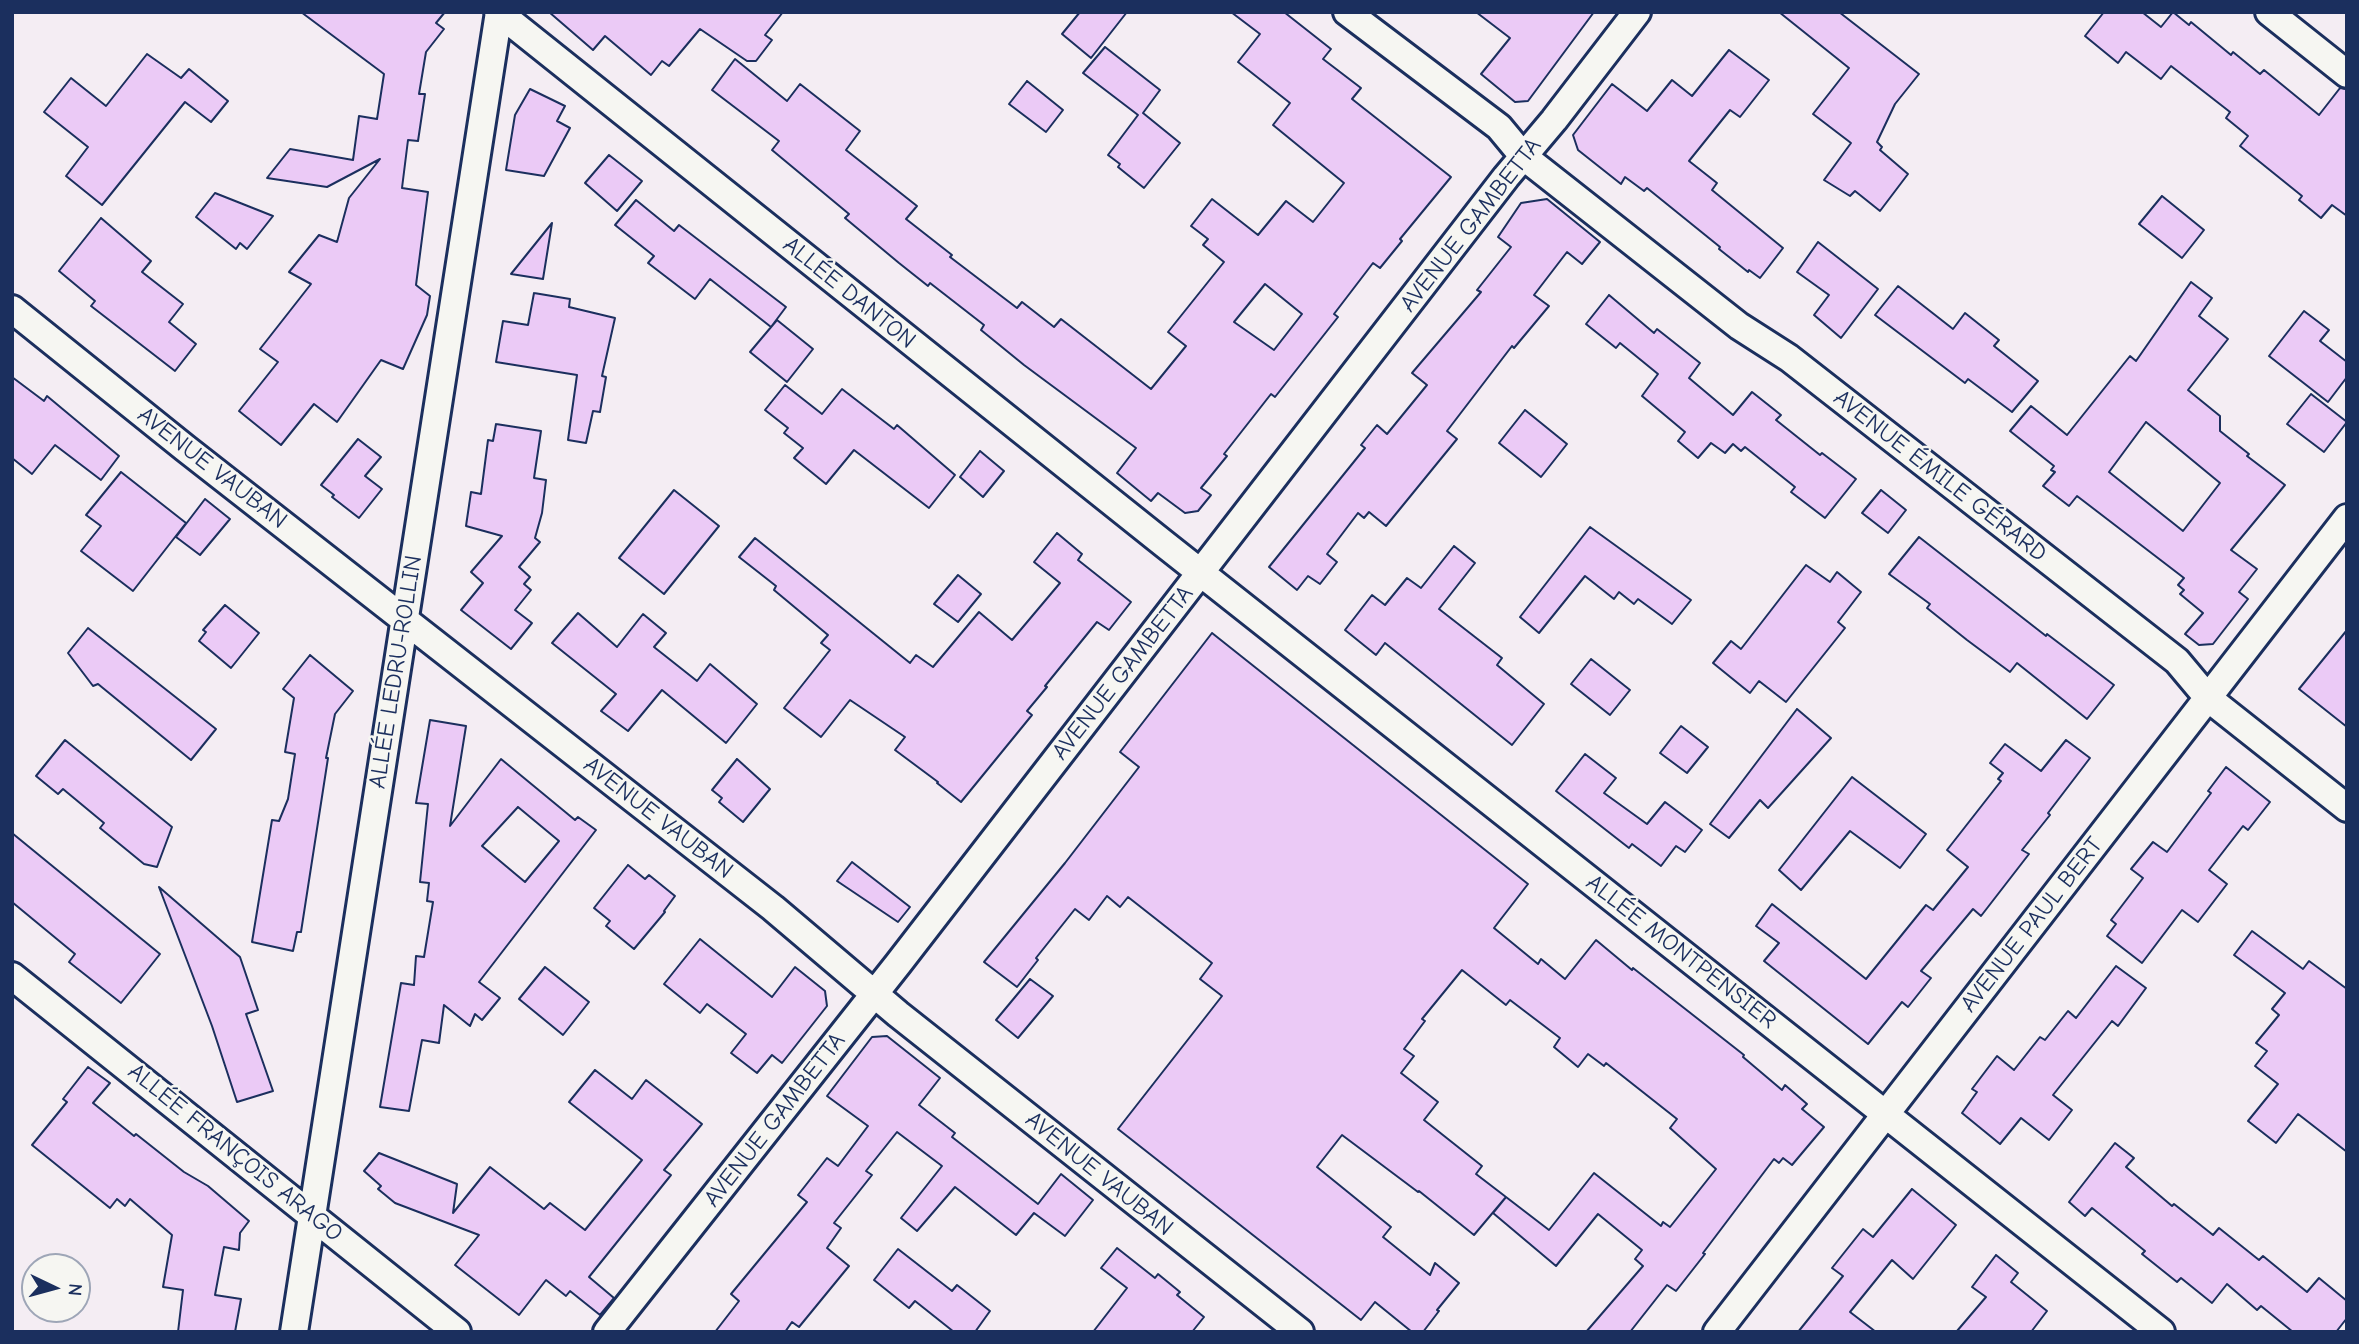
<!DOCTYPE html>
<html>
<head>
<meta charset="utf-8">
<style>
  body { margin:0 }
  #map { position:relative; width:2359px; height:1344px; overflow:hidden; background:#f4edf3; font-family:"Comic Neue",sans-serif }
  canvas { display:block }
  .frame { position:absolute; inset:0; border:14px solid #1b2f5e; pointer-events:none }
  .north { position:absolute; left:21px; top:1253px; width:70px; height:70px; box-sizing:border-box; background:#f6f6f2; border:2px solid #9ea6b7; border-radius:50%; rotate:95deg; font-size:19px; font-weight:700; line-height:28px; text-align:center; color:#1b2f5e }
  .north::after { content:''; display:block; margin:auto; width:24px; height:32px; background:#1b2f5e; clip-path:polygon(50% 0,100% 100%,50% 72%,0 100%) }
</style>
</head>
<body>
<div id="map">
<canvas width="2359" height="1344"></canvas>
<div class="frame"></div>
<div class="north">N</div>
</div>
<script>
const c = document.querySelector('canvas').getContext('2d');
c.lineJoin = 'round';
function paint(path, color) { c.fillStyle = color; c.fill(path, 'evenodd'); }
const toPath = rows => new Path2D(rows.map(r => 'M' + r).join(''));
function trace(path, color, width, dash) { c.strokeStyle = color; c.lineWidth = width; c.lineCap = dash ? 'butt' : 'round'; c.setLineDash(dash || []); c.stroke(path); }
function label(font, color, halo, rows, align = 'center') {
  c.font = font + ' "Comic Neue",sans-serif'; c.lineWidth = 5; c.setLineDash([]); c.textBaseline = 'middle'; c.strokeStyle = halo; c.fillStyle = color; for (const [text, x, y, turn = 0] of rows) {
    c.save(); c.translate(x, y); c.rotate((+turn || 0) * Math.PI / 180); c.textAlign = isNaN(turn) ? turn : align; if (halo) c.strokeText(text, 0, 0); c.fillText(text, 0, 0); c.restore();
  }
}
const building = toPath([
  [301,12,445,12,436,23,444,29,426,52,419,94,425,94,418,141,408,140,402,188,428,192,416,285,430,296,427,315,403,369,381,360,337,422,314,404,281,445,239,411,278,362,260,349,311,284,289,272,319,235,337,242,349,198,380,159,327,187,267,178,290,149,353,160,359,116,377,119,384,74,301,12],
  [549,12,783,12,765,35,772,40,756,61,747,61,700,29,669,66,662,61,651,75,605,36,593,50,549,12],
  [1080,12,1127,12,1091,58,1062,34,1080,12],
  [1231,12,1284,12,1331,49,1323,59,1361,88,1352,99,1451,177,1400,239,1402,241,1380,268,1373,263,1334,314,1338,317,1275,397,1271,394,1224,454,1227,456,1201,488,1211,495,1198,511,1185,513,1158,493,1151,501,1117,473,1136,448,1024,365,981,330,984,325,930,283,928,286,899,263,845,218,849,214,772,150,779,141,712,90,735,59,787,101,800,84,860,131,846,150,917,206,906,219,952,255,950,257,1017,308,1022,302,1054,327,1061,319,1151,389,1186,346,1168,332,1224,262,1203,245,1208,239,1191,226,1212,199,1258,235,1286,201,1313,222,1344,183,1273,125,1290,103,1238,62,1260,34,1231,12],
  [1265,284,1302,314,1274,350,1234,322,1265,284],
  [1476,12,1594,12,1528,101,1515,102,1481,74,1510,38,1476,12],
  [1779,12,1839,12,1919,74,1895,104,1877,142,1882,147,1880,150,1908,174,1880,211,1855,191,1850,196,1824,180,1851,143,1813,114,1849,68,1779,12],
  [2104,12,2142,12,2161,27,2173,12,2189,25,2191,22,2231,55,2233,52,2260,74,2264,70,2319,115,2340,88,2347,89,2347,216,2332,205,2321,218,2299,200,2302,196,2240,146,2248,136,2226,118,2230,112,2171,66,2161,79,2126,52,2118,63,2085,36,2104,12],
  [1105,47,1160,90,1143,113,1180,143,1144,188,1118,167,1120,164,1108,155,1138,115,1083,73,1105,47],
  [1729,50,1769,80,1740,117,1730,110,1689,161,1717,183,1712,190,1783,248,1760,278,1749,270,1748,272,1719,249,1720,247,1647,188,1644,191,1625,177,1621,184,1578,150,1573,135,1612,84,1647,111,1672,80,1692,96,1729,50],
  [147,54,181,78,189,69,228,101,211,122,185,102,102,205,66,176,88,147,44,112,71,78,106,106,147,54],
  [1027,81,1063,110,1046,132,1009,104,1027,81],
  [530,89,565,106,557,121,570,128,544,176,506,170,515,115,530,89],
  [609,155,642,181,617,211,585,183,609,155],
  [215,193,273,216,247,249,240,243,236,249,196,217,215,193],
  [2162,196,2204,230,2182,258,2139,224,2162,196],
  [1547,199,1600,242,1582,264,1567,252,1534,295,1549,306,1514,348,1512,346,1447,431,1457,439,1386,526,1369,512,1364,518,1358,513,1327,554,1337,562,1320,584,1308,576,1297,590,1269,567,1365,448,1361,445,1377,425,1387,434,1427,385,1412,373,1481,292,1477,290,1511,247,1498,237,1521,203,1547,199],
  [636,200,674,231,679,225,786,307,771,327,710,279,695,299,648,263,654,256,615,225,636,200],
  [101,218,151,261,142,272,183,304,169,322,196,344,175,371,91,306,95,301,59,271,101,218],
  [552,223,543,279,511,274,552,223],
  [1818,242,1878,289,1841,338,1814,315,1829,295,1797,272,1818,242],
  [2191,282,2212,298,2199,316,2228,339,2188,390,2220,416,2220,431,2249,454,2247,456,2285,485,2231,550,2257,569,2239,592,2248,599,2213,644,2199,645,2185,634,2203,613,2180,594,2184,590,2178,585,2184,578,2077,496,2069,506,2043,486,2055,472,2051,470,2054,466,2010,431,2031,406,2067,435,2130,356,2136,361,2191,282],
  [2146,422,2220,483,2183,531,2109,472,2146,422],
  [1898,286,1953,329,1965,313,1999,340,1994,346,2038,381,2012,412,1968,379,1965,383,1875,315,1898,286],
  [534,293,570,299,569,307,615,318,602,376,606,377,600,412,593,411,586,443,568,440,577,375,496,362,503,321,528,325,534,293],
  [1609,295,1654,333,1657,329,1700,363,1689,378,1733,415,1752,392,1781,415,1776,420,1820,455,1822,453,1856,479,1825,518,1791,492,1795,487,1745,447,1741,451,1733,444,1725,453,1711,443,1698,458,1678,441,1685,432,1642,396,1658,374,1620,343,1616,348,1586,324,1609,295],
  [2304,311,2329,330,2320,341,2347,362,2347,377,2328,402,2269,356,2304,311],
  [777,320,813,349,787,382,750,352,777,320],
  [12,377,44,401,47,396,119,456,101,480,55,445,32,474,12,458,12,377],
  [785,385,822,414,842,389,894,429,897,425,955,475,929,508,854,450,826,484,794,458,803,448,784,433,788,428,765,410,785,385],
  [2311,394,2347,422,2324,452,2287,424,2311,394],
  [1525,410,1567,444,1541,477,1499,443,1525,410],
  [496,424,541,431,534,478,546,480,542,513,535,538,540,542,519,567,530,577,524,584,531,590,515,610,532,623,511,649,461,610,483,583,471,572,502,536,466,526,471,492,481,494,488,440,493,441,496,424],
  [358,439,381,457,365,476,382,489,359,518,332,497,334,495,321,485,358,439],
  [980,451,1004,471,983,497,960,477,980,451],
  [121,472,186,523,133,591,81,551,101,526,86,515,121,472],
  [674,490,719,526,664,594,619,558,674,490],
  [1881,490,1906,510,1888,533,1862,513,1881,490],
  [205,499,230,519,200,555,176,537,205,499],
  [1590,527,1691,600,1672,624,1638,599,1634,604,1619,592,1614,599,1585,576,1539,633,1520,617,1590,527],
  [1057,533,1082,554,1078,560,1131,602,1109,630,1097,622,1045,686,1047,687,1027,711,1032,715,961,802,937,783,938,782,895,750,905,737,850,700,821,737,784,708,830,650,821,643,828,635,774,590,776,586,739,557,755,538,910,663,916,655,933,667,979,612,1012,640,1060,583,1034,562,1057,533],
  [1919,537,2046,636,2047,634,2114,685,2087,719,2017,663,2010,672,1967,640,1927,608,1930,604,1889,574,1919,537],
  [1454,546,1475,563,1439,609,1502,658,1497,665,1544,704,1512,745,1385,643,1376,655,1345,630,1372,595,1385,605,1407,578,1421,588,1454,546],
  [1806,565,1830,582,1837,572,1861,592,1838,622,1845,628,1786,702,1759,681,1750,693,1713,663,1731,641,1741,649,1806,565],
  [958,575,981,594,958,622,934,604,958,575],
  [225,605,259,633,231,668,199,641,206,632,203,630,225,605],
  [578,613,617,647,643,614,666,633,654,647,697,681,710,664,757,704,726,743,662,690,628,731,601,711,616,694,552,643,578,613],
  [88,628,216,729,191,760,98,684,93,686,68,653,88,628],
  [2347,630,2347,727,2299,689,2347,630],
  [1212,633,1528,884,1494,928,1538,964,1541,959,1565,979,1596,940,1632,970,1633,968,1744,1055,1743,1057,1782,1090,1785,1085,1807,1104,1802,1109,1824,1127,1792,1165,1783,1158,1779,1163,1774,1159,1703,1253,1705,1254,1676,1291,1667,1285,1630,1332,1586,1332,1643,1266,1635,1259,1642,1250,1598,1214,1556,1266,1493,1213,1506,1197,1549,1230,1594,1173,1661,1226,1663,1222,1670,1227,1716,1169,1670,1128,1677,1119,1606,1063,1604,1066,1588,1054,1578,1067,1554,1047,1560,1038,1510,1000,1506,1005,1462,970,1422,1019,1425,1021,1404,1049,1414,1056,1401,1073,1438,1102,1424,1120,1482,1166,1476,1174,1506,1197,1474,1235,1419,1191,1418,1192,1342,1135,1317,1167,1391,1227,1383,1237,1430,1275,1435,1263,1459,1283,1437,1310,1439,1311,1423,1332,1412,1332,1375,1302,1361,1320,1118,1129,1222,996,1200,979,1212,963,1128,897,1120,907,1107,896,1089,920,1075,909,1036,958,1038,960,1017,987,984,962,1065,863,1139,767,1120,752,1212,633],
  [310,655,353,691,335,714,326,758,328,758,301,932,297,932,293,951,252,942,272,820,279,821,288,799,295,754,285,752,294,698,283,689,310,655],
  [1591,659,1630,690,1610,715,1571,684,1591,659],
  [1797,709,1831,738,1768,808,1760,800,1729,838,1710,824,1797,709],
  [430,720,466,726,450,826,501,759,575,820,578,817,596,830,479,982,500,998,482,1020,475,1014,470,1026,444,1005,439,1043,422,1040,409,1111,380,1107,401,983,414,985,416,956,424,957,433,902,427,901,429,883,420,882,428,804,416,803,430,720],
  [518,807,559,841,525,882,482,846,518,807],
  [1681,726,1708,747,1687,773,1660,753,1681,726],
  [65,740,172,827,157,867,144,864,100,828,104,823,63,789,58,794,36,776,65,740],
  [2066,740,2090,758,2048,813,2050,815,2022,850,2029,854,1981,916,1973,909,1921,971,1931,978,1908,1007,1902,1002,1868,1044,1764,961,1779,943,1756,926,1772,904,1866,979,1926,905,1933,910,1968,867,1947,850,2001,781,1998,779,2003,773,1990,763,2005,744,2041,771,2066,740],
  [1585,754,1616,778,1604,793,1647,824,1665,802,1702,830,1685,852,1676,846,1661,866,1632,844,1629,848,1556,791,1585,754],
  [737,759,770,789,743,822,719,802,722,798,712,790,737,759],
  [2226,767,2270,802,2248,830,2243,826,2209,870,2227,884,2198,922,2182,910,2142,963,2107,936,2116,924,2111,920,2143,878,2131,869,2153,842,2167,852,2211,793,2208,791,2226,767],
  [1852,777,1926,834,1900,868,1850,831,1801,890,1779,870,1852,777],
  [12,833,160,954,121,1003,69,962,75,954,12,902,12,833],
  [852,862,910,907,898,922,837,881,852,862],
  [628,865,645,879,649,875,675,896,664,911,665,912,634,949,606,926,610,921,594,908,628,865],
  [159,887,240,957,258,1010,246,1014,273,1091,237,1102,212,1026,159,887],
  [2252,931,2303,969,2309,961,2347,989,2347,1152,2298,1114,2276,1143,2248,1121,2278,1084,2255,1066,2267,1051,2256,1043,2279,1015,2272,1009,2285,993,2234,955,2252,931],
  [700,939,772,997,795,967,825,991,827,1006,782,1063,772,1055,757,1073,731,1053,746,1034,707,1004,700,1013,664,984,700,939],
  [2116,966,2146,988,2118,1026,2112,1021,2053,1095,2072,1110,2049,1140,2021,1118,2000,1144,1962,1113,1977,1092,1972,1089,1997,1056,2014,1070,2040,1037,2045,1040,2068,1011,2076,1018,2116,966],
  [545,967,589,1002,563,1035,519,999,545,967],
  [1030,979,1053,996,1018,1038,996,1020,1030,979],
  [887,1036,940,1078,919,1105,955,1133,952,1137,1038,1204,1061,1174,1093,1200,1065,1236,1034,1213,1016,1235,955,1187,917,1231,901,1218,942,1166,897,1132,866,1171,872,1175,834,1223,841,1228,827,1248,849,1266,799,1327,792,1322,785,1332,715,1332,739,1301,731,1294,807,1202,798,1195,827,1158,838,1166,868,1126,827,1096,872,1037,887,1036],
  [88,1067,110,1083,93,1103,134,1136,136,1134,184,1172,208,1186,249,1221,240,1233,239,1250,224,1247,215,1295,241,1299,235,1332,178,1332,183,1290,163,1287,172,1235,130,1199,125,1206,117,1199,110,1208,32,1145,67,1102,63,1099,88,1067],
  [595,1070,632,1099,646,1080,702,1124,664,1170,671,1175,589,1277,614,1298,600,1315,570,1291,566,1296,546,1280,519,1315,455,1265,479,1235,395,1203,378,1189,381,1186,364,1171,379,1153,457,1184,453,1213,490,1167,544,1209,550,1203,585,1230,642,1160,569,1102,595,1070],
  [2115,1143,2134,1158,2126,1167,2172,1206,2174,1204,2213,1235,2219,1228,2259,1260,2263,1256,2307,1292,2319,1278,2347,1301,2347,1318,2336,1332,2293,1332,2261,1306,2257,1310,2227,1284,2212,1303,2181,1278,2177,1282,2142,1254,2145,1251,2092,1208,2085,1216,2069,1202,2115,1143],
  [1912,1189,1956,1225,1913,1279,1892,1260,1850,1312,1876,1332,1798,1332,1843,1276,1832,1268,1863,1229,1873,1237,1912,1189],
  [1117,1248,1155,1278,1158,1274,1180,1292,1177,1295,1204,1317,1192,1332,1093,1332,1127,1288,1101,1268,1117,1248],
  [898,1249,952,1291,957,1285,990,1311,975,1332,954,1332,915,1301,909,1308,874,1280,898,1249],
  [1996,1255,2018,1273,2011,1282,2047,1311,2031,1332,1957,1331,1986,1297,1972,1287,1996,1255]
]);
const minor = toPath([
  [498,12,1163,543,2161,1332],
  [1347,12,1499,127,1523,156,1739,326,1789,358,2177,661,2208,698,2347,808],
  [2269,12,2347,74],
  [12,309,185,448,773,908,898,1014,1300,1332],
  [12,976,457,1332],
  [294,1332,499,12],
  [607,1332,898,964,1506,177,1554,120,1637,12],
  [1717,1332,2347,518]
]);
const streetNames = [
  ["AVENUE GAMBETTA",1471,225,-52],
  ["ALLÉE DANTON",849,293,39],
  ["AVENUE VAUBAN",212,468,38],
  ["AVENUE ÉMILE GÉRARD",1940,476,38],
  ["ALLÉE LEDRU-ROLLIN",396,672,-81],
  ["AVENUE GAMBETTA",1123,673,-52],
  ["AVENUE VAUBAN",658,818,38],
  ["AVENUE PAUL BERT",2032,925,-52],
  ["ALLÉE MONTPENSIER",1681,952,38],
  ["AVENUE GAMBETTA",775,1120,-52],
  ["ALLÉE FRANÇOIS ARAGO",235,1153,39],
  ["AVENUE VAUBAN",1099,1174,39]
];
paint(building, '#ebcaf6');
trace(building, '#1b2f5e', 2);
trace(minor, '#1b2f5e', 32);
trace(minor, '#f6f6f2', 26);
label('24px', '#1b2f5e', '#f6f6f2', streetNames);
</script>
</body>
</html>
